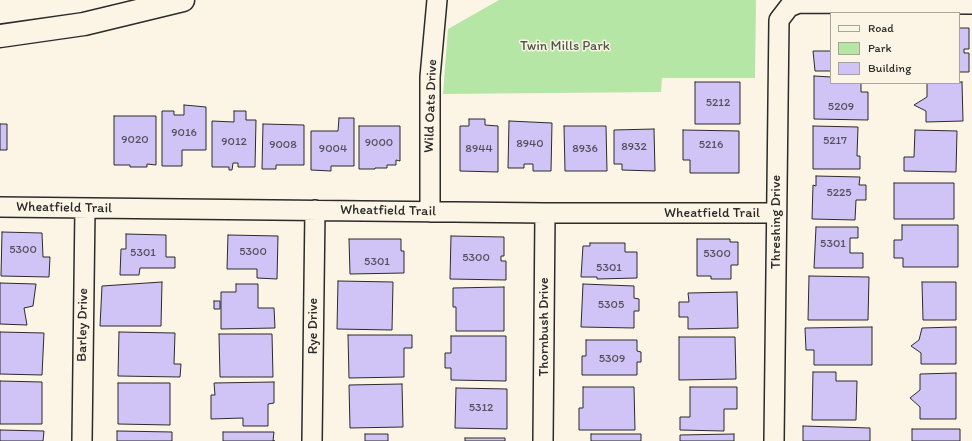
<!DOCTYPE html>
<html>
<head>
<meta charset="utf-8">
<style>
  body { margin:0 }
  #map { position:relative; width:972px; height:441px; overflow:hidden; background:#fcf5e5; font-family:Itim,sans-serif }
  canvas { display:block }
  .legend { position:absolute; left:830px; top:12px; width:130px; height:72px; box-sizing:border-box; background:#fcf5e5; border:1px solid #a8a49b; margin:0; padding:5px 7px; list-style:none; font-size:12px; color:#2b2b2b }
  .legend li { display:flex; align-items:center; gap:8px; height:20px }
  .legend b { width:20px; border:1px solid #a8a49b }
</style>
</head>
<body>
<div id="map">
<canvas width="972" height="441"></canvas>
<ul class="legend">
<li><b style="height:5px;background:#fcf5e5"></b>Road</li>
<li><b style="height:11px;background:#b5e6a6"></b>Park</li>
<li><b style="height:11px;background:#d0c4f6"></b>Building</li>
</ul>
</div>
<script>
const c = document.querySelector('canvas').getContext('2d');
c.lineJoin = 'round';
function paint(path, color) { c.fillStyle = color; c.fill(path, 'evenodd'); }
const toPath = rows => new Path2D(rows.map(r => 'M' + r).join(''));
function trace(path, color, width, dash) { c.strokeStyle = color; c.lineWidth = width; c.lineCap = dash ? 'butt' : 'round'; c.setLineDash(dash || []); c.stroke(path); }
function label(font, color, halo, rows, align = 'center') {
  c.font = font + ' Itim,sans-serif'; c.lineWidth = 3; c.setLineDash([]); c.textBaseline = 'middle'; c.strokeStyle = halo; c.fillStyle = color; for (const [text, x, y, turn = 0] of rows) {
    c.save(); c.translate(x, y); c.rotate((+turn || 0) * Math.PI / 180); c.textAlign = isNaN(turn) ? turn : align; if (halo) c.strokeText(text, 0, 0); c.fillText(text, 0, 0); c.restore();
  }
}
const green = toPath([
  [499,0,756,0,755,78,662,78,661,92,443,94,448,29]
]);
const building = toPath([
  [959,28,969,28,969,49,964,49,964,53,969,53,969,72,959,72,959,28],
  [831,44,831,71,815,71,813,51,831,51,831,44],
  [814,76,831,77,831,83,861,83,861,92,868,92,868,120,814,119,814,76],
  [695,82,740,82,740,124,695,124,695,82],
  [962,82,963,121,926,122,926,111,914,105,927,97,927,83,962,82],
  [184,105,206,107,206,150,182,150,182,166,162,166,162,111,174,111,174,115,184,115,184,105],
  [234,111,246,111,246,120,256,120,255,167,238,167,238,163,233,163,232,170,229,170,229,167,212,167,212,121,234,122,234,111],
  [114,116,156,116,156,165,147,164,147,167,130,167,130,165,114,165,114,116],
  [339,118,354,118,354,166,331,166,331,171,311,170,311,131,338,131,339,118],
  [469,119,485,119,485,125,498,126,498,172,460,171,460,126,469,126,469,119],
  [509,121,552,123,551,171,533,171,533,164,524,164,524,168,508,168,509,121],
  [0,124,7,124,7,150,0,150,0,124],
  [263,124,304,125,304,165,276,165,276,169,262,169,263,124],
  [359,126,400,126,400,161,396,160,396,165,387,165,387,168,375,168,375,169,359,169,359,126],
  [564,126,606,126,607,171,565,171,564,126],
  [813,126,858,127,857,156,860,156,860,169,813,169,813,126],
  [654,129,655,171,622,170,622,164,614,164,614,130,654,129],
  [683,130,739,131,739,173,690,173,690,160,683,160,683,130],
  [915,130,957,131,956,172,904,171,904,157,914,157,915,130],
  [816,176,860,177,859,185,866,185,866,200,856,200,855,220,812,219,813,185,816,186,816,176],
  [894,183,954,183,954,219,894,219,894,183],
  [902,225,958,225,958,267,903,267,903,258,894,258,894,240,902,240,902,225],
  [816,227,858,227,858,238,850,238,850,253,863,253,863,268,814,268,816,227],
  [2,232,42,233,43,257,50,257,49,277,1,276,2,232],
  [126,234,166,235,166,257,175,257,175,268,140,268,139,275,120,275,121,249,126,249,126,234],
  [228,235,278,236,277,279,257,278,257,269,227,269,228,235],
  [451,236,504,237,504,256,501,256,501,261,506,261,506,280,450,279,451,236],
  [349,239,401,239,401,251,404,251,404,273,350,274,349,239],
  [697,239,730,239,730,242,738,242,738,265,731,265,731,279,711,279,711,276,697,276,697,239],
  [590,243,625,243,625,252,637,252,637,278,597,279,597,277,581,277,583,246,590,246,590,243],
  [809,276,869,277,868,320,808,320,809,276],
  [338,281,393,282,392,330,337,329,338,281],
  [162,282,161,326,100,326,102,286,162,282],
  [922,282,956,282,956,320,923,320,922,282],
  [0,283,36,284,33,306,24,308,27,325,0,324,0,283],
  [236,284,258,284,258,308,274,308,275,328,221,329,221,292,236,292,236,284],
  [583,284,634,286,634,298,639,299,639,311,634,311,634,328,581,327,583,284],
  [504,287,504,331,456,331,456,307,453,307,453,288,504,287],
  [737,292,738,328,688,329,688,317,679,317,679,302,689,302,688,293,737,292],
  [214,301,220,301,220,309,214,309,214,301],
  [872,327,872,365,814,365,814,350,806,350,805,328,872,327],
  [956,327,956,364,921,364,921,353,911,346,919,340,922,328,956,327],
  [0,332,44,333,42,375,0,374,0,332],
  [119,332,175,333,174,364,181,364,180,377,118,376,119,332],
  [219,334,272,334,273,377,220,377,219,334],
  [348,335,412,335,412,348,404,348,404,377,349,378,348,335],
  [451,336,506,336,506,381,451,380,451,368,445,368,445,353,451,353,451,336],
  [679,337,735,337,736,379,679,380,679,337],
  [586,340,637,340,637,351,641,352,641,362,637,362,637,375,582,375,582,356,586,356,586,340],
  [813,372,836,372,836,381,857,381,856,420,812,420,813,372],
  [956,373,956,419,920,419,920,407,910,398,920,390,920,374,956,373],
  [0,381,42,382,42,424,0,424,0,381],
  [274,382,274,403,268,404,268,426,243,426,243,418,211,419,211,395,215,395,214,383,274,382],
  [118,383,170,383,170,425,118,424,118,383],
  [402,384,403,427,350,428,349,385,402,384],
  [583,387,634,387,635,430,579,430,579,408,583,408,583,387],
  [690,387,737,387,737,409,724,409,724,431,680,430,680,417,690,417,690,387],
  [456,388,507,389,507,429,455,428,456,388],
  [803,426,870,428,870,441,803,441,803,426],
  [912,429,960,429,960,441,912,441,912,429],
  [0,430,44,431,43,441,0,441,0,430],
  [117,431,172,432,172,441,117,441,117,431],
  [223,432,274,432,273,441,275,441,223,441,223,432],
  [365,434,388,434,388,441,365,441,365,434],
  [591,434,641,434,641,441,591,441,591,434],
  [734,434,734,441,680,441,680,435,734,434],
  [465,438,505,438,505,441,465,441,465,438]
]);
const street = toPath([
  [0,207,545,213,776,213],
  [430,212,430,77,437,0],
  [82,441,85,208],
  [312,441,315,210],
  [543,441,545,213],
  [774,441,779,20,789,7,799,3,972,4]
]);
const secondary = toPath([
  [0,36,84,24,183,0]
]);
const numberNames = [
  ["5212",718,103],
  ["5209",841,107],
  ["9016",184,133],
  ["9020",135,140],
  ["5217",835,141],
  ["9012",234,142],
  ["9000",379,143],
  ["8940",530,144],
  ["9008",283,145],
  ["5216",711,145],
  ["8932",634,147],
  ["9004",333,149],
  ["8944",479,149],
  ["8936",585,149],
  ["5225",839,193],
  ["5301",833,244],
  ["5300",23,250],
  ["5300",253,252],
  ["5301",143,253],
  ["5300",717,254],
  ["5300",476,258],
  ["5301",377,262],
  ["5301",609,268],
  ["5305",611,305],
  ["5309",612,359],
  ["5312",481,408]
];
const parkNames = [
  ["Twin Mills Park",565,46]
];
const streetNames = [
  ["Wild Oats Drive",431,106,-88],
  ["Wheatfield Trail",64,208,1],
  ["Wheatfield Trail",388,211,1],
  ["Wheatfield Trail",712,213],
  ["Threshing Drive",776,222,-90],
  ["Barley Drive",83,325,-89],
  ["Rye Drive",313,326,-90],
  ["Thornbush Drive",544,327,-90]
];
paint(green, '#b5e6a6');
paint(building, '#d0c4f6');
trace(building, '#2b2b2b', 1);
trace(street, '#2b2b2b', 22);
trace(secondary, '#2b2b2b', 25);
trace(street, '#fcf5e5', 19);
trace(secondary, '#fcf5e5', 22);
label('12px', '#54515e', null, numberNames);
label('14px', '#4e5a4a', '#fcf5e5', parkNames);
label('14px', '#2b2b2b', '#fcf5e5', streetNames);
</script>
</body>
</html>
